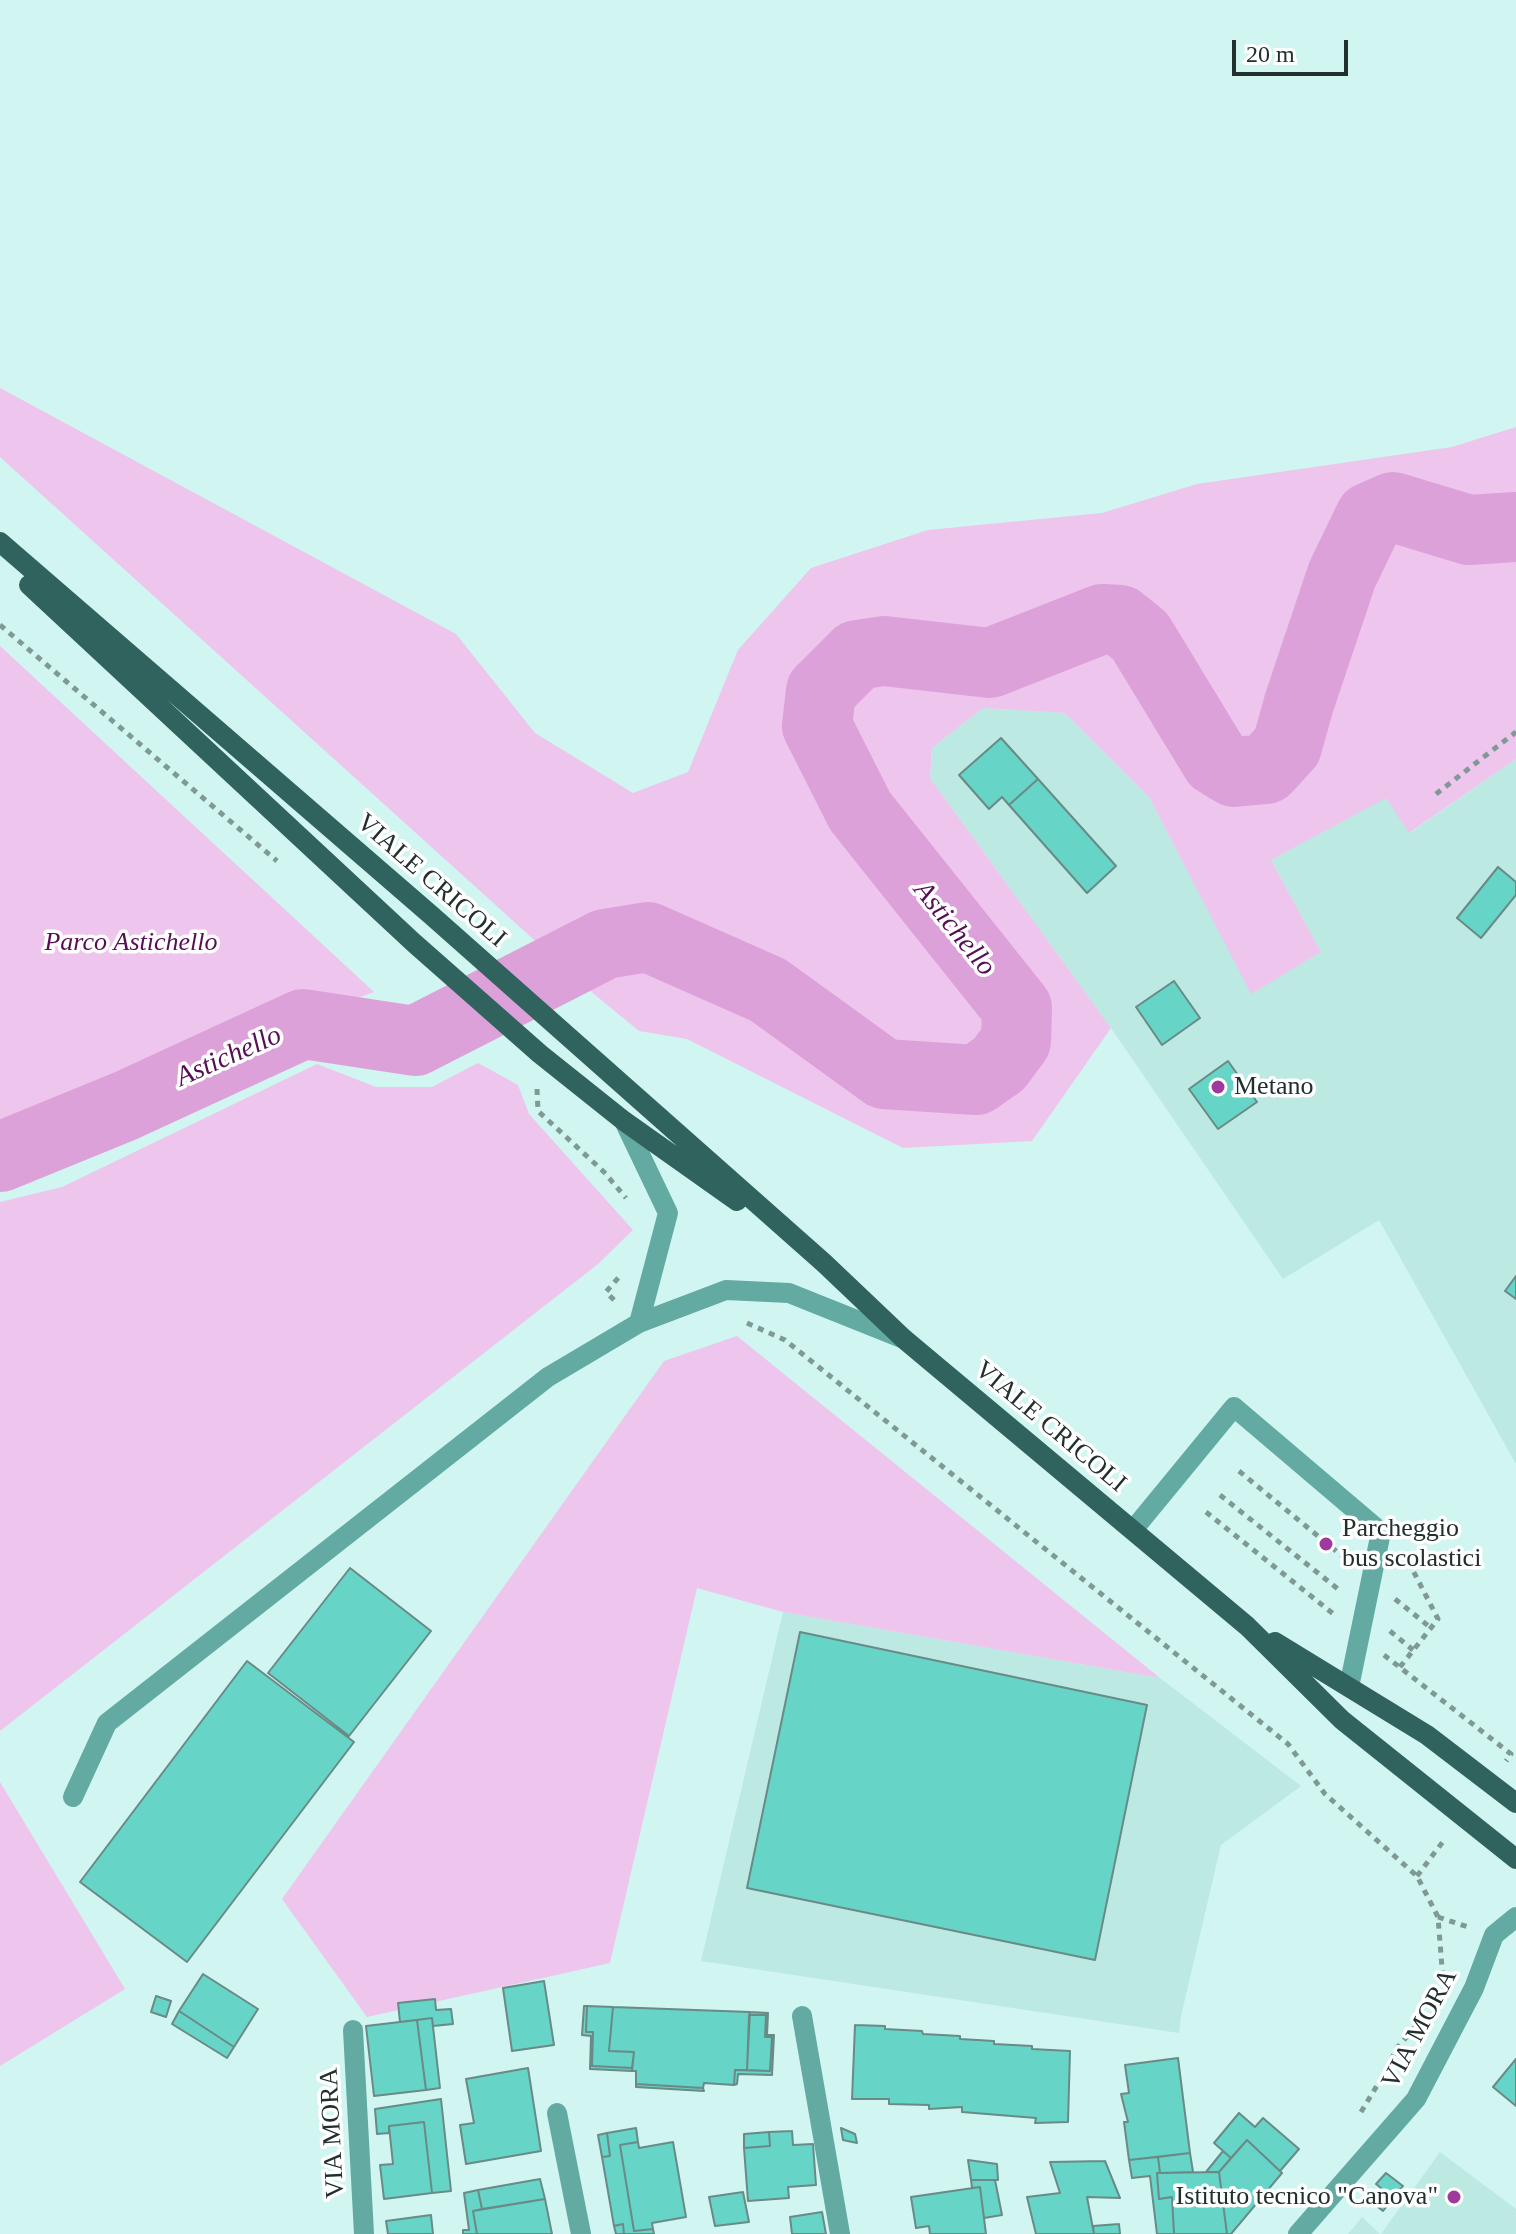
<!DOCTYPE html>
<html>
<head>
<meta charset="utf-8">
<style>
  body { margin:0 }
  #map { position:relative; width:1516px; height:2234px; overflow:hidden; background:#d1f5f0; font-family:"Times New Roman",serif }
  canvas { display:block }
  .scale { position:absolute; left:1232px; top:40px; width:116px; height:36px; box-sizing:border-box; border:4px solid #212f2d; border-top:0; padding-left:10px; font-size:24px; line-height:28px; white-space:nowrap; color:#212f2d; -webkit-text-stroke:6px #fff; paint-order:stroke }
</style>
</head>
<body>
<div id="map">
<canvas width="1516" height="2234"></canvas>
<div class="scale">20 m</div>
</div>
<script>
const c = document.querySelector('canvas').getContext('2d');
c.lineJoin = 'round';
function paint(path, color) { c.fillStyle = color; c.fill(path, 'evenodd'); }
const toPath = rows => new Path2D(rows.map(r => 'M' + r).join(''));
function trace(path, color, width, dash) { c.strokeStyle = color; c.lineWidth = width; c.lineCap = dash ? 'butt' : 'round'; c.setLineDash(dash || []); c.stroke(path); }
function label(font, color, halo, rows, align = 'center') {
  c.font = font + ' "Times New Roman",serif'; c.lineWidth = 7; c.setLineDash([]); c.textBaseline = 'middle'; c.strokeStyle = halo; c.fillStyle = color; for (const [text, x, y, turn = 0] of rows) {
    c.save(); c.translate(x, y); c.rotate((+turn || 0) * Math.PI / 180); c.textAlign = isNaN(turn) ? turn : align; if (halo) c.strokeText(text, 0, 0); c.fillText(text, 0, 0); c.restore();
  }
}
const built = toPath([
  [983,708,1065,713,1149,797,1251,993,1321,952,1271,860,1386,797,1410,833,1516,759,1516,1464,1379,1220,1283,1279,1111,1028,930,778,932,748],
  [783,1612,1160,1678,1301,1786,1221,1845,1181,2016,1179,2033,701,1961],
  [1440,2152,1516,2209,1516,2234,1381,2234],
  [1362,2217,1380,2234,1348,2234]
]);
const green = toPath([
  [0,388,456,634,535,733,633,793,688,772,738,650,811,568,928,530,1102,513,1197,484,1452,447,1516,427,1516,759,1409,833,1386,798,1271,860,1321,952,1251,994,1149,797,1065,713,983,708,932,748,930,778,1111,1028,1032,1141,903,1148,687,1039,639,1031,594,994,0,457],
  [0,646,374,992,244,1039,0,1135],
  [478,1063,518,1085,529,1114,633,1230,598,1264,0,1731,0,1202,62,1187,317,1064,376,1087,432,1087],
  [737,1336,1160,1678,783,1612,697,1588,610,1963,367,2017,282,1899,664,1361],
  [0,1782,125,1989,0,2066]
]);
const river = toPath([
  [0,1157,125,1106,303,1024,415,1041,605,944,648,937,768,990,884,1074,976,1080,999,1064,1016,1041,1017,1008,860,811,817,726,821,691,857,655,884,651,990,663,1102,619,1120,620,1140,636,1216,761,1234,772,1266,769,1287,746,1299,703,1342,575,1370,517,1393,507,1469,530,1516,527]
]);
const building = toPath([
  [1001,738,1038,779,1009,805,1002,797,989,809,959,775,1001,738],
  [1038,779,1116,866,1087,893,1009,805,1038,779],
  [1498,867,1516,882,1516,895,1481,938,1457,918,1498,867],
  [1174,981,1200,1018,1162,1045,1136,1007,1174,981],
  [1228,1061,1257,1102,1218,1129,1189,1089,1228,1061],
  [1516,1276,1516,1299,1505,1291,1516,1276],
  [350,1568,431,1631,349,1736,268,1673,350,1568],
  [800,1632,1147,1705,1095,1960,747,1888,800,1632],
  [247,1661,354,1742,187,1962,80,1882,247,1661],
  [203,1974,258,2009,234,2047,179,2011,203,1974],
  [544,1981,554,2045,512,2051,503,1988,544,1981],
  [156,1996,171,2001,166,2017,151,2012,156,1996],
  [435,1999,436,2010,451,2009,453,2024,433,2026,432,2018,400,2022,398,2003,435,1999],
  [584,2006,587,2006,586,2032,593,2032,592,2066,632,2068,632,2071,590,2069,591,2036,582,2035,584,2006],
  [587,2006,613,2007,609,2051,634,2052,632,2068,592,2066,593,2032,586,2032,587,2006],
  [613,2007,750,2012,747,2070,735,2070,734,2085,704,2083,703,2088,636,2084,636,2071,632,2071,634,2052,609,2051,613,2007],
  [179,2011,234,2047,227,2058,172,2024,179,2011],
  [750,2012,768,2013,767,2035,774,2035,772,2075,738,2074,737,2084,734,2085,735,2070,770,2071,772,2037,765,2037,766,2015,749,2015,750,2012],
  [749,2015,766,2015,765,2037,772,2037,770,2071,747,2070,749,2015],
  [432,2018,440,2088,426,2090,417,2020,432,2018],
  [417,2020,426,2090,374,2096,366,2026,417,2020],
  [855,2025,885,2026,885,2029,922,2031,923,2034,960,2036,960,2039,994,2041,994,2044,1032,2046,1032,2049,1070,2051,1068,2122,1035,2123,1036,2118,962,2112,962,2107,929,2109,929,2105,889,2104,889,2099,852,2099,855,2025],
  [1178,2058,1190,2153,1129,2160,1124,2122,1128,2122,1121,2094,1129,2093,1125,2065,1178,2058],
  [1516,2059,1516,2106,1493,2087,1516,2059],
  [528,2068,541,2151,466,2164,460,2125,474,2123,466,2079,528,2068],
  [636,2084,703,2088,704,2091,636,2087,636,2084],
  [441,2099,451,2191,432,2193,424,2122,389,2126,389,2133,377,2134,375,2109,441,2099],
  [1239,2113,1255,2127,1263,2118,1299,2149,1280,2171,1247,2140,1231,2158,1214,2143,1239,2113],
  [424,2122,432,2193,384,2199,380,2165,393,2164,389,2126,424,2122],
  [636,2128,638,2142,620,2145,634,2231,653,2229,654,2234,624,2234,623,2224,614,2226,602,2157,610,2156,607,2133,636,2128],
  [841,2128,855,2134,857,2143,843,2140,841,2128],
  [792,2131,793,2145,813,2144,816,2185,788,2187,789,2198,748,2201,744,2148,770,2146,769,2132,792,2131],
  [769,2132,770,2146,744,2148,744,2134,769,2132],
  [607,2133,610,2156,602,2157,598,2135,607,2133],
  [1247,2140,1282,2173,1231,2234,1227,2234,1219,2172,1247,2140],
  [638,2142,639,2148,673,2142,686,2217,652,2223,653,2229,634,2231,620,2145,638,2142],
  [1223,2151,1231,2158,1219,2172,1206,2172,1223,2151],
  [1190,2153,1193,2172,1160,2173,1158,2157,1190,2153],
  [1158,2157,1160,2173,1157,2173,1159,2199,1172,2197,1174,2234,1157,2234,1150,2176,1132,2178,1129,2160,1158,2157],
  [968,2160,997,2164,998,2180,971,2180,968,2160],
  [1105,2161,1120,2198,1087,2197,1094,2234,1036,2234,1027,2197,1060,2193,1050,2162,1105,2161],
  [1219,2172,1227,2234,1174,2234,1172,2197,1159,2199,1157,2173,1219,2172],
  [1386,2173,1403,2186,1383,2211,1370,2201,1381,2188,1376,2184,1386,2173],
  [540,2179,545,2199,482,2209,478,2190,540,2179],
  [971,2180,995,2180,1002,2215,984,2218,980,2187,972,2188,971,2180],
  [980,2187,986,2234,930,2234,929,2226,916,2228,911,2197,980,2187],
  [478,2190,482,2209,473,2211,477,2234,463,2234,463,2230,469,2230,464,2193,478,2190],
  [743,2192,749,2222,715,2226,709,2197,743,2192],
  [545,2199,552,2234,477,2234,473,2211,545,2199],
  [822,2212,826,2234,792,2234,790,2217,822,2212],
  [431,2215,433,2234,388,2234,386,2221,431,2215],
  [623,2224,624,2234,616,2234,614,2226,623,2224],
  [1119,2224,1120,2234,1094,2234,1093,2226,1119,2224]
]);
const path = toPath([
  [0,625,277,861],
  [1436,794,1516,732],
  [537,1089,538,1111,604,1172,626,1198],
  [614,1300,606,1292,619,1277],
  [747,1323,785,1340,1288,1744,1325,1794,1417,1876,1438,1917,1443,1980],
  [1239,1471,1347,1560],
  [1220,1495,1338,1589],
  [1206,1512,1336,1616],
  [1395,1599,1431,1628],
  [1390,1631,1413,1650],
  [1384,1655,1511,1754,1506,1761],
  [1400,1667,1438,1619,1406,1557],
  [1417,1876,1445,1839],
  [1438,1917,1468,1927],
  [1361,2112,1384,2074,1397,2048,1421,2020]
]);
const lane = toPath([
  [624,1121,668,1213,639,1323],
  [1133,1530,1234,1407,1381,1532,1349,1687],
  [73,1797,107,1723,548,1377,639,1323,726,1290,789,1293,904,1339]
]);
const street = toPath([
  [802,2016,840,2234],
  [353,2030,364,2234],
  [557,2113,581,2234],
  [1298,2234,1416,2099,1474,1988,1494,1935,1516,1917]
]);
const primary = toPath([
  [0,542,431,915,824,1263,904,1339,1247,1626,1342,1720,1516,1859],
  [29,585,414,943,540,1054,624,1121,737,1201],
  [1275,1642,1427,1735,1516,1803]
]);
const markers = [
  [1218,1087,8,"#9f399e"],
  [1326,1544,8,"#9f399e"],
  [1454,2197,8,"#9f399e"]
];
const streetNames = [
  ["VIALE CRICOLI",431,881,41],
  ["VIALE CRICOLI",1050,1427,40],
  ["VIA MORA",1420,2029,-62],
  ["VIA MORA",333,2133,-93]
];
const parkNames = [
  ["Parco Astichello",131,943]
];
const poiNames = [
  ["Metano",1234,1087],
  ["Parcheggio",1342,1529],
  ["bus scolastici",1342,1559],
  ["Istituto tecnico \"Canova\"",1438,2197,"right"]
];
const waterNames = [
  ["Astichello",954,929,51],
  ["Astichello",229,1057,-24]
];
paint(built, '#bce9e2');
paint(green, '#eec5ec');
trace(river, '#dda1da', 70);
paint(building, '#67d4c8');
trace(building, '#698a85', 2);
trace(path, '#7f9995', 5, [6, 6]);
trace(lane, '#63aaa2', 20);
trace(street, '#63aaa2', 20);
trace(primary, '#31635e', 20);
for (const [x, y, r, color] of markers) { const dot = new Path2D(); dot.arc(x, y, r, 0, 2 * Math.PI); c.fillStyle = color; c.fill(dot); trace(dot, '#fff', 3); }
label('26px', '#212f2d', '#fff', streetNames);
label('italic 26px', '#560f55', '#fff', parkNames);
label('26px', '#212f2d', '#fff', poiNames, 'left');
label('italic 28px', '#560f56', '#fff', waterNames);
</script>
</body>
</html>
